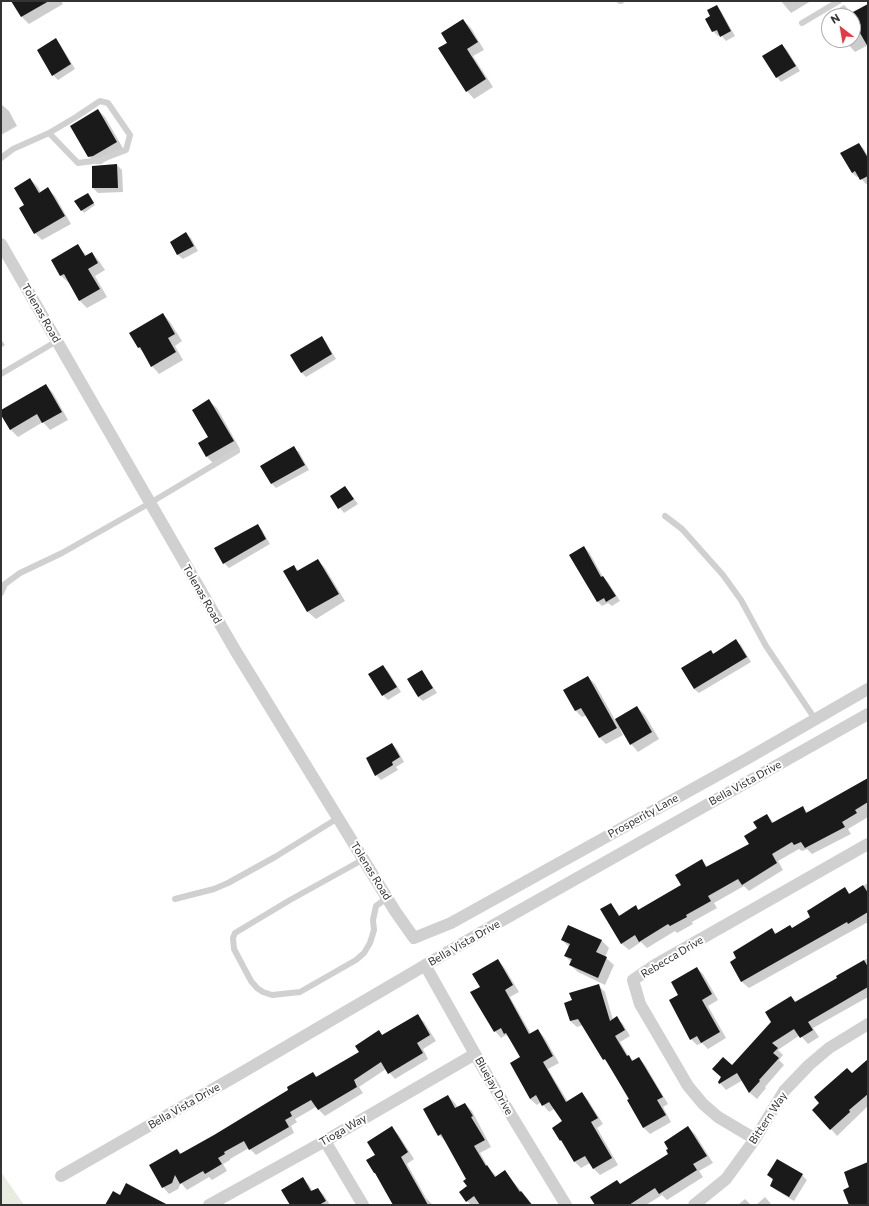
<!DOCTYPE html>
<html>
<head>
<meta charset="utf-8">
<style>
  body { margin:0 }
  #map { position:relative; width:869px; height:1206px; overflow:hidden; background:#fff; font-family:Commissioner,sans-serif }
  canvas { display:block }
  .frame { position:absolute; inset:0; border:2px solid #333; pointer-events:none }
  .north { position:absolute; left:821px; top:8px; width:40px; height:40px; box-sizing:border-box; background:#fff; border:1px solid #adadad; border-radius:50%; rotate:329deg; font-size:11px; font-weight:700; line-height:16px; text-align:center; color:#333 }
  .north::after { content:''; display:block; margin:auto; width:14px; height:18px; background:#e63946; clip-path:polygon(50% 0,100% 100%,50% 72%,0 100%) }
</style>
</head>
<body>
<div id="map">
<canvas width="869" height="1206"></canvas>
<div class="frame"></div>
<div class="north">N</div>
</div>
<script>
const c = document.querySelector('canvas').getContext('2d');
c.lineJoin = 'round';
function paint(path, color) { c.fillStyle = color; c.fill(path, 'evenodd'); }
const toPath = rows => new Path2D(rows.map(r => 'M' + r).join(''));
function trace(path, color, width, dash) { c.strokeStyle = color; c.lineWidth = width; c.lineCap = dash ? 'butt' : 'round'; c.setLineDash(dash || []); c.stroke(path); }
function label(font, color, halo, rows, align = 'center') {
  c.font = font + ' Commissioner,sans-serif'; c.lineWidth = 4; c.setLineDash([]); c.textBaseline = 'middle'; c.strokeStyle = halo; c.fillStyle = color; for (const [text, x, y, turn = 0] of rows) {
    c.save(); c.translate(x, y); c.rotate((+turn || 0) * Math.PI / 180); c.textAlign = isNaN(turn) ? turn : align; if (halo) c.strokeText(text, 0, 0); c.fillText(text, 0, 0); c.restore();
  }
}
const green = toPath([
  [1,1172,24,1205,1,1205]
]);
const shadow = toPath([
  [13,1,61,1,63,4,29,24,22,17],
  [781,1,811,1,791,13],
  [844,5,853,14,868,5,868,45,855,52,844,40,853,40,853,16,830,16,829,14],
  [717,6,721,11,735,36,726,41,721,35,718,36,713,31,712,17],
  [463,20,471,28,484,50,473,56,493,87,474,99,467,91,448,43],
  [56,40,60,44,75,69,58,80,53,75],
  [782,45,787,50,800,71,781,82,777,77],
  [1,104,9,111,17,126,1,135],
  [98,110,105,117,124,150,101,164,96,164,89,156],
  [859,144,864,149,868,156,868,183,866,184,859,176,857,177,852,173],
  [117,165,122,170,123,192,98,193,93,188,93,167],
  [30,179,38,187,41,193,48,189,55,196,71,224,42,240,35,233,25,205],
  [90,196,95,205,84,213,76,201],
  [186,233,191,238,198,251,183,259,178,255,171,242],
  [78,246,87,256,92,253,99,261,105,270,95,276,107,297,87,308,80,301,69,283,61,276,53,261],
  [163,314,170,322,182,341,175,346,183,360,159,374,152,366,144,353,138,347],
  [322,337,326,342,336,359,306,377,301,372],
  [1,339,5,345,1,348],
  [46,385,53,393,68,420,50,430,43,422,18,437,10,429,1,411],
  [209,401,217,408,240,449,214,464,207,457,199,443,209,438],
  [294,448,299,452,309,470,276,488,272,484,262,466],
  [345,487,358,504,344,513,331,496],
  [257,525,262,530,270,544,229,568,224,563],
  [584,547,589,552,603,577,608,582,620,601,612,606,608,603,602,606,598,602,570,555],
  [318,560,325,568,345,601,316,619,308,612,284,571,294,566,299,571],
  [736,641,741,645,751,662,699,693,694,689,711,651,714,654],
  [383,666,388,671,401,692,388,700,383,695],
  [422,671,426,676,437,693,423,701,418,697],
  [588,677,595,684,615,720,637,707,645,715,659,739,638,752,631,744,621,728,620,729,623,735,606,744,600,738,587,715,582,717,576,711,565,691],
  [392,744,397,749,404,762,396,767,398,770,381,780,376,775],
  [868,779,868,817,848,829,851,834,812,854,807,849,802,851,799,849,778,861,783,870,749,891,744,886,714,903,717,908,692,922,693,924,677,933,675,931,647,948,641,942,629,950,622,944,601,910,611,904,620,916,636,907,639,910,683,886,702,861,708,867,750,844,767,815,774,823,803,807,808,813],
  [868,883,868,922,749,988,742,982,731,963,772,929,777,934,790,926,793,929,812,918,845,888,850,894],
  [562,940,601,940,609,948,605,957,614,965,605,985,578,972,570,965,571,962,565,956,569,947],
  [868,958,868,997,813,1028,819,1037,808,1044,800,1035,778,1050,783,1055,779,1060,784,1065,765,1087,766,1088,757,1099,750,1093,743,1080,726,1090,719,1082,772,1022,791,997,796,1002,838,978,837,976],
  [498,960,504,967,519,992,510,997,531,1034,538,1030,544,1037,559,1063,548,1069,568,1102,582,1093,588,1100,603,1124,597,1128,618,1165,600,1175,594,1169,590,1163,581,1168,575,1162,553,1128,563,1122,554,1109,549,1112,541,1102,537,1105,530,1099,521,1058,511,1039,506,1035,501,1038,495,1031,481,987],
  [697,968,703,974,718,1000,708,1006,726,1038,708,1049,702,1043,697,1045,691,1039,680,995],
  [598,985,605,992,613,1020,617,1018,623,1024,630,1036,620,1042,629,1057,634,1061,639,1058,645,1065,668,1104,663,1107,671,1122,650,1134,644,1128,610,1065,604,1059,583,1025,577,1027,570,1021,573,1001],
  [418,1016,424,1022,436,1041,423,1049,428,1059,395,1079,386,1069,359,1087,363,1093,325,1116,316,1107,295,1119,297,1122,291,1126,294,1133,256,1155,249,1148,230,1159,230,1160,223,1164,227,1171,212,1180,209,1177,187,1190,181,1183,178,1189,169,1194,163,1187,177,1150,182,1154,290,1091,313,1073,317,1077,360,1052,379,1032,383,1036],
  [868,1065,868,1106,837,1136,831,1129,852,1074],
  [448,1096,455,1103,458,1108,465,1104,472,1111,491,1147,480,1153,488,1167,497,1177,505,1172,533,1205,481,1205,480,1204,478,1205,471,1205,467,1201,468,1179,446,1142,439,1135],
  [688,1127,695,1134,713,1163,699,1171,703,1177,667,1200,662,1195,646,1205,596,1205,621,1185,669,1154],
  [392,1128,398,1134,414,1159,407,1164,426,1198,433,1205,397,1205,375,1173,376,1155],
  [768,1175,802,1175,807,1180,794,1201,776,1190,771,1186,774,1181],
  [303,1178,309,1185,313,1192,318,1189,324,1195,330,1205,291,1205],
  [765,1197,772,1205,756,1205],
  [745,1199,751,1205,738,1205]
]);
const building = toPath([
  [11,1,49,1,21,17],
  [868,4,868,47,860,33,853,38,853,12],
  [717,5,731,31,720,37,717,30,712,32,705,19,710,16,707,10],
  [463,19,478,42,467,49,486,79,466,92,438,48,447,43,441,33],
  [56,38,71,64,52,76,37,50],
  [782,44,796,66,776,78,762,56],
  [98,109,117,142,93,156,88,157,70,126],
  [859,143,868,158,868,176,860,180,855,171,852,173,840,153],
  [117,164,118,188,92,188,92,166],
  [30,178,39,193,48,187,65,216,34,234,19,208,24,205,14,188],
  [88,193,94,203,81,211,74,201],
  [186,232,194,246,177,255,170,242],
  [78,244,85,256,92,252,98,263,88,269,100,289,79,301,64,274,60,276,51,260],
  [163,313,175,334,168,338,176,352,151,367,140,347,138,348,129,333],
  [322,336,332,354,301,373,290,355],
  [46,384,62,412,42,423,37,414,10,430,1,415,1,410],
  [209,399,234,441,206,457,198,443,208,437,192,410],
  [294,446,305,465,271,484,260,466],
  [345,486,354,499,338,509,330,496],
  [258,524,266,539,223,564,214,548],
  [584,546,601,577,603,576,616,596,606,602,604,598,597,602,569,555],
  [318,559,339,594,307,612,283,571,294,565,297,571],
  [736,639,747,657,694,689,681,668,711,650,713,654],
  [383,665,397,687,382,696,368,674],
  [422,670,433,688,418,697,407,679],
  [588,676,617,728,599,738,581,708,575,711,563,690],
  [637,706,652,732,630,745,615,719],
  [392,743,400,757,392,762,393,765,375,776,366,758],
  [868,778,868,802,855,810,857,813,842,822,845,827,805,848,801,842,794,845,792,842,772,854,777,863,742,885,738,879,708,896,711,901,686,915,687,917,670,926,668,924,639,942,635,935,621,944,600,909,611,903,619,916,636,905,638,910,681,885,675,875,702,859,706,867,749,844,744,836,757,828,753,822,767,814,772,823,803,806,806,813],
  [863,885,868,893,868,912,848,924,847,922,741,982,730,962,736,958,733,952,772,928,775,934,790,925,792,928,810,917,807,911,845,887,849,894],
  [568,925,602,940,596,952,607,957,598,978,569,965,572,959,564,956,570,944,561,940],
  [498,959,513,985,505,990,529,1034,538,1029,553,1056,543,1062,566,1102,582,1092,598,1118,591,1122,612,1158,593,1169,585,1156,574,1162,561,1140,560,1141,552,1128,562,1121,549,1102,542,1106,536,1095,530,1099,510,1063,520,1057,506,1033,504,1034,501,1028,494,1032,470,992,480,987,472,974],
  [864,960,868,967,868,987,808,1022,813,1030,800,1038,794,1029,772,1043,778,1048,773,1053,779,1058,759,1080,760,1081,749,1093,737,1073,719,1084,718,1082,721,1077,712,1069,723,1057,732,1065,771,1022,765,1012,791,996,795,1002,837,978,836,976],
  [697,967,712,994,702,1000,720,1032,701,1043,697,1036,690,1040,669,1000,678,995,671,982],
  [599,984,610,1021,617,1016,625,1030,615,1036,627,1056,629,1055,632,1061,639,1057,663,1097,657,1100,666,1115,643,1128,627,1100,629,1099,605,1059,603,1060,578,1019,570,1021,564,1003,572,1000,569,993],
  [418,1014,430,1035,417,1043,423,1053,388,1074,381,1062,354,1080,357,1087,318,1110,311,1100,290,1112,292,1116,285,1120,289,1127,249,1150,244,1141,224,1152,225,1154,218,1158,222,1164,205,1174,203,1171,180,1184,175,1175,172,1183,162,1188,149,1165,177,1149,180,1154,214,1135,288,1090,287,1087,313,1072,316,1077,359,1052,355,1046,379,1030,382,1035],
  [868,1059,868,1094,849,1110,850,1112,830,1130,812,1110,819,1103,814,1097,847,1068,852,1073],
  [448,1095,455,1108,465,1103,473,1116,471,1117,485,1140,474,1146,486,1166,487,1165,495,1177,505,1170,520,1192,521,1191,532,1205,480,1205,474,1196,466,1202,459,1192,467,1186,463,1181,466,1179,441,1134,438,1136,423,1109],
  [392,1126,408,1152,401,1157,428,1205,393,1205,375,1173,374,1173,366,1160,375,1155,367,1142],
  [688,1126,707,1156,693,1164,697,1170,659,1194,655,1188,629,1205,595,1205,590,1197,617,1180,620,1184,668,1154,666,1150,668,1149,664,1142],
  [777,1159,803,1174,789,1197,770,1186,773,1179,767,1175],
  [868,1162,868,1205,849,1205,843,1190,849,1187,844,1172],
  [303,1177,311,1191,318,1188,326,1201,319,1205,290,1205,281,1190],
  [126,1183,141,1191,168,1205,105,1205,113,1191,120,1195]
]);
const lane = toPath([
  [620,1,621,1],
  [802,23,839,1],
  [1,158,13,149,49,133,76,117,100,101,108,103,130,135,126,150,100,160,78,163,49,133],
  [1,374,57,341],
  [665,516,682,529,723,575,741,600,766,646,815,719],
  [1,593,5,584,20,573,62,553,150,503,237,451],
  [364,859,290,900,235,933,233,938,234,949,251,981,257,988,263,992,272,995,300,992,356,960,364,953,370,943,374,930,373,920,376,906,387,898],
  [175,899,214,889,228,883,275,857,338,818]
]);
const street = toPath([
  [1,244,235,650,395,911,414,938,451,923,743,761,868,689],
  [425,965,488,1077,566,1205],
  [755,1139,718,1117,703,1104,688,1086,640,1004,633,980,655,965,868,844],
  [325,1141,363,1205],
  [61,1176,236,1076,494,925,868,714],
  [209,1205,325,1141,475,1054],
  [694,1205,726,1179,755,1139,784,1091,809,1065,829,1048,868,1024]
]);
const streetNames = [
  ["Tolenas Road",41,313,60],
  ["Tolenas Road",202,594,60],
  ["Bella Vista Drive",745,783,-29],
  ["Prosperity Lane",643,816,-29],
  ["Tolenas Road",371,871,58],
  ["Bella Vista Drive",464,943,-30],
  ["Rebecca Drive",672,957,-31],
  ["Bluejay Drive",494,1086,60],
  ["Bella Vista Drive",184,1106,-30],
  ["Bittern Way",768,1118,-57],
  ["Tioga Way",343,1130,-30]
];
paint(green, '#e6ecdf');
paint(shadow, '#0003');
paint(building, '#1a1a1a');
trace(lane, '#d0d0d0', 6);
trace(street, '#d0d0d0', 12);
label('11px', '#333', '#fff', streetNames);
</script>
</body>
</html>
